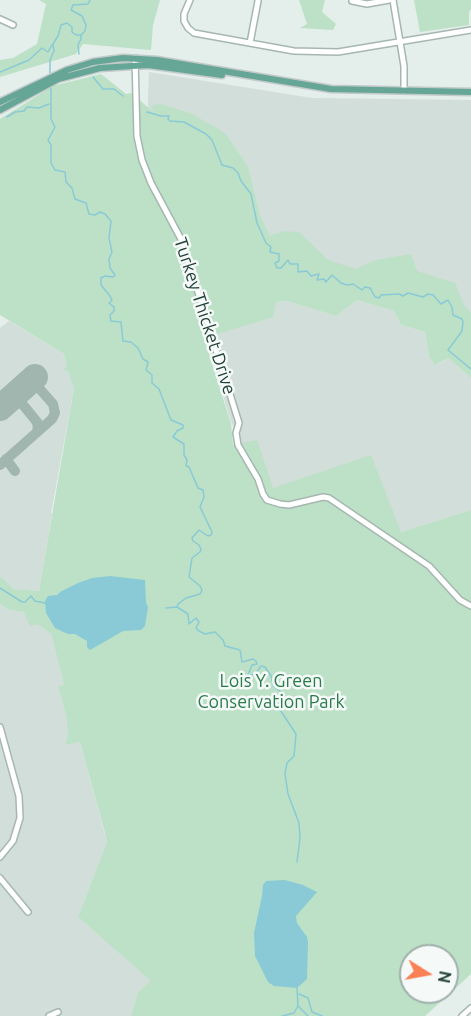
<!DOCTYPE html>
<html>
<head>
<meta charset="utf-8">
<style>
  body { margin:0 }
  #map { position:relative; width:471px; height:1016px; overflow:hidden; background:#e4eeea; font-family:Ubuntu,sans-serif }
  canvas { display:block }
  .north { position:absolute; left:399px; top:944px; width:60px; height:60px; box-sizing:border-box; background:#f5faf8; border:2px solid #a1b0ac; border-radius:50%; rotate:101deg; font-size:16px; font-weight:700; line-height:24px; text-align:center; color:#224239 }
  .north::after { content:''; display:block; margin:auto; width:21px; height:27px; background:#fa8056; clip-path:polygon(50% 0,100% 100%,50% 72%,0 100%) }
</style>
</head>
<body>
<div id="map">
<canvas width="471" height="1016"></canvas>
<div class="north">N</div>
</div>
<script>
const c = document.querySelector('canvas').getContext('2d');
c.lineJoin = 'round';
function paint(path, color) { c.fillStyle = color; c.fill(path, 'evenodd'); }
const toPath = rows => new Path2D(rows.map(r => 'M' + r).join(''));
function trace(path, color, width, dash) { c.strokeStyle = color; c.lineWidth = width; c.lineCap = dash ? 'butt' : 'round'; c.setLineDash(dash || []); c.stroke(path); }
function label(font, color, halo, rows, align = 'center') {
  c.font = font + ' Ubuntu,sans-serif'; c.lineWidth = 5; c.setLineDash([]); c.textBaseline = 'middle'; c.strokeStyle = halo; c.fillStyle = color; for (const [text, x, y, turn = 0] of rows) {
    c.save(); c.translate(x, y); c.rotate((+turn || 0) * Math.PI / 180); c.textAlign = isNaN(turn) ? turn : align; if (halo) c.strokeText(text, 0, 0); c.fillText(text, 0, 0); c.restore();
  }
}
const built = toPath([
  [149,72,312,98,471,100,471,352,386,285,193,246,147,127],
  [357,300,394,311,401,325,425,332,429,356,436,365,448,358,471,378,471,510,401,532,265,492,246,456,238,434,231,422,198,312,287,301,336,316],
  [9,321,64,354,74,388,51,513,52,514,39,591,14,589,2,577,0,578,0,328],
  [0,604,9,610,25,612,51,634,64,685,59,686,66,714,68,734,65,745,80,742,107,842,78,917,152,981,138,992,131,1016,0,1016]
]);
const green = toPath([
  [39,0,160,0,153,25,151,50,83,44,76,54,0,77,0,60,13,58,37,44,46,4],
  [299,0,325,0,322,12,336,24,333,30,300,28,307,24],
  [414,0,471,0,471,9,469,12,469,25,420,32],
  [101,74,126,94,132,93,154,113,151,106,160,104,190,113,225,133,248,167,260,216,270,236,283,231,299,232,328,260,356,269,376,260,411,254,417,271,455,283,464,305,471,313,471,378,448,358,435,365,429,356,425,332,401,325,394,311,357,300,336,316,287,301,276,302,273,317,204,338,231,424,233,445,257,440,273,488,371,455,401,532,471,510,471,974,425,1016,131,1016,138,992,151,981,78,917,107,842,105,833,80,742,65,745,68,734,66,714,58,686,64,685,51,634,38,624,30,626,24,612,9,610,0,604,0,578,2,577,14,589,39,591,74,388,68,371,63,370,67,366,64,354,0,315,0,119,53,86],
  [411,956,447,956,447,992,411,992]
]);
const water = toPath([
  [110,576,145,580,146,603,148,607,145,626,141,630,123,631,90,650,87,647,87,641,75,634,68,634,55,628,46,613,45,601,48,596,57,595,60,592,78,583,92,578],
  [285,880,303,885,317,892,296,916,297,923,307,937,308,942,307,979,297,988,274,986,268,982,255,956,254,933,262,896,263,885,266,881]
]);
const stream = toPath([
  [79,54,78,45,81,39,81,35],
  [0,72,29,60,42,48,48,52,52,45],
  [50,74,50,60,54,51,53,44,58,36,61,25,67,23,72,27,72,32,76,35,81,35,85,31,86,25,82,16,71,10,73,5,88,4,90,0],
  [93,77,103,89,114,89,123,96],
  [51,85,51,119,55,127,48,140,51,145,51,163,55,170,65,172,66,182,72,188,75,199,86,203,89,214,95,215,100,212,105,214,111,221,109,238,112,252,109,259,110,268,115,275,113,277,105,276,101,278,101,285,110,296,112,300,109,303,114,307,114,311,110,315,111,321,121,322,123,341,131,342,138,348,143,359,148,362,146,370,152,375,152,383,159,389,171,420,183,425,183,428,177,431,173,437,184,444,184,455,187,460,186,466,189,467,198,488,203,490,204,497,200,507,212,532,211,535,208,536,199,530,192,538,193,541,199,545,201,549,200,552,192,558,189,577,200,586,202,590,200,594,186,598,178,604,177,607,188,614,189,624,196,618,199,622,196,628,199,631,205,634,215,632,223,640,225,646,240,650,242,662,253,659,256,661,257,664,252,665,247,677,256,673,261,666,265,667,271,676,274,687,283,693,283,698,277,705,296,734,294,756,287,763,285,774,288,794,299,823,300,838,297,862],
  [147,112,161,116,169,116,168,119,170,121,184,122,206,134,212,140,222,165,233,168,238,173,241,181,251,194,257,223,266,243,271,247,270,252,279,254,279,261,275,263,277,268,281,268,288,260,290,264,298,264,298,272,307,271,311,276,319,274,317,280,324,279,326,282,332,275,341,283,347,285,353,284,362,290,365,287,370,288,375,297,379,298,381,295,399,294,403,296,408,293,423,297,428,294,433,295,441,304,448,300,452,307,453,315,462,319,463,322,462,331,448,350,471,369],
  [7,117,15,112,24,111,27,107,39,108,49,104],
  [0,588,22,602,25,602,31,596,35,601,45,603],
  [166,608,177,607],
  [297,988,298,1006,308,1016],
  [299,994,308,998,312,1012,322,1016],
  [282,1016,294,1013,298,1006]
]);
const taxiway = toPath([
  [15,395,37,422,38,429,36,433],
  [6,459,15,471],
  [0,465,52,419,55,413,53,404,32,380]
]);
const runway = toPath([
  [0,408,35,377]
]);
const minor = toPath([
  [190,0,184,14,184,21,188,28,194,33,294,51,338,52,471,30],
  [393,0,404,66,404,91],
  [352,1,367,4,389,0],
  [0,19,13,25],
  [250,43,258,1],
  [135,58,137,136,142,160,151,183,182,241,239,423,236,433,238,445,258,479,263,494,267,500,280,504,289,505,323,497,329,498,429,566,460,600,471,606],
  [0,727,19,796,20,818,13,841,0,857],
  [0,878,28,912],
  [49,1016,58,1012],
  [462,1016,471,1008]
]);
const major = toPath([
  [0,102,67,70,93,62,123,58,157,60,331,89,471,92],
  [0,110,58,79,100,68,148,65,222,75]
]);
const streetNames = [
  ["Turkey Thicket Drive",205,316,72]
];
const parkNames = [
  ["Lois Y. Green",271,681],
  ["Conservation Park",271,702]
];
paint(built, '#d2ded9');
paint(green, '#bce1c6');
paint(water, '#89cad6');
trace(stream, '#89cad6', 1.5);
trace(taxiway, '#a0b6af', 10);
trace(runway, '#a0b6af', 26);
trace(minor, '#a6b7b1', 8);
trace(major, '#c1cac8', 9);
trace(minor, '#fff', 5);
trace(major, '#66a697', 6);
label('18px', '#224239', '#f5faf8', streetNames);
label('18px', '#297b4a', '#f5faf8', parkNames);
</script>
</body>
</html>
